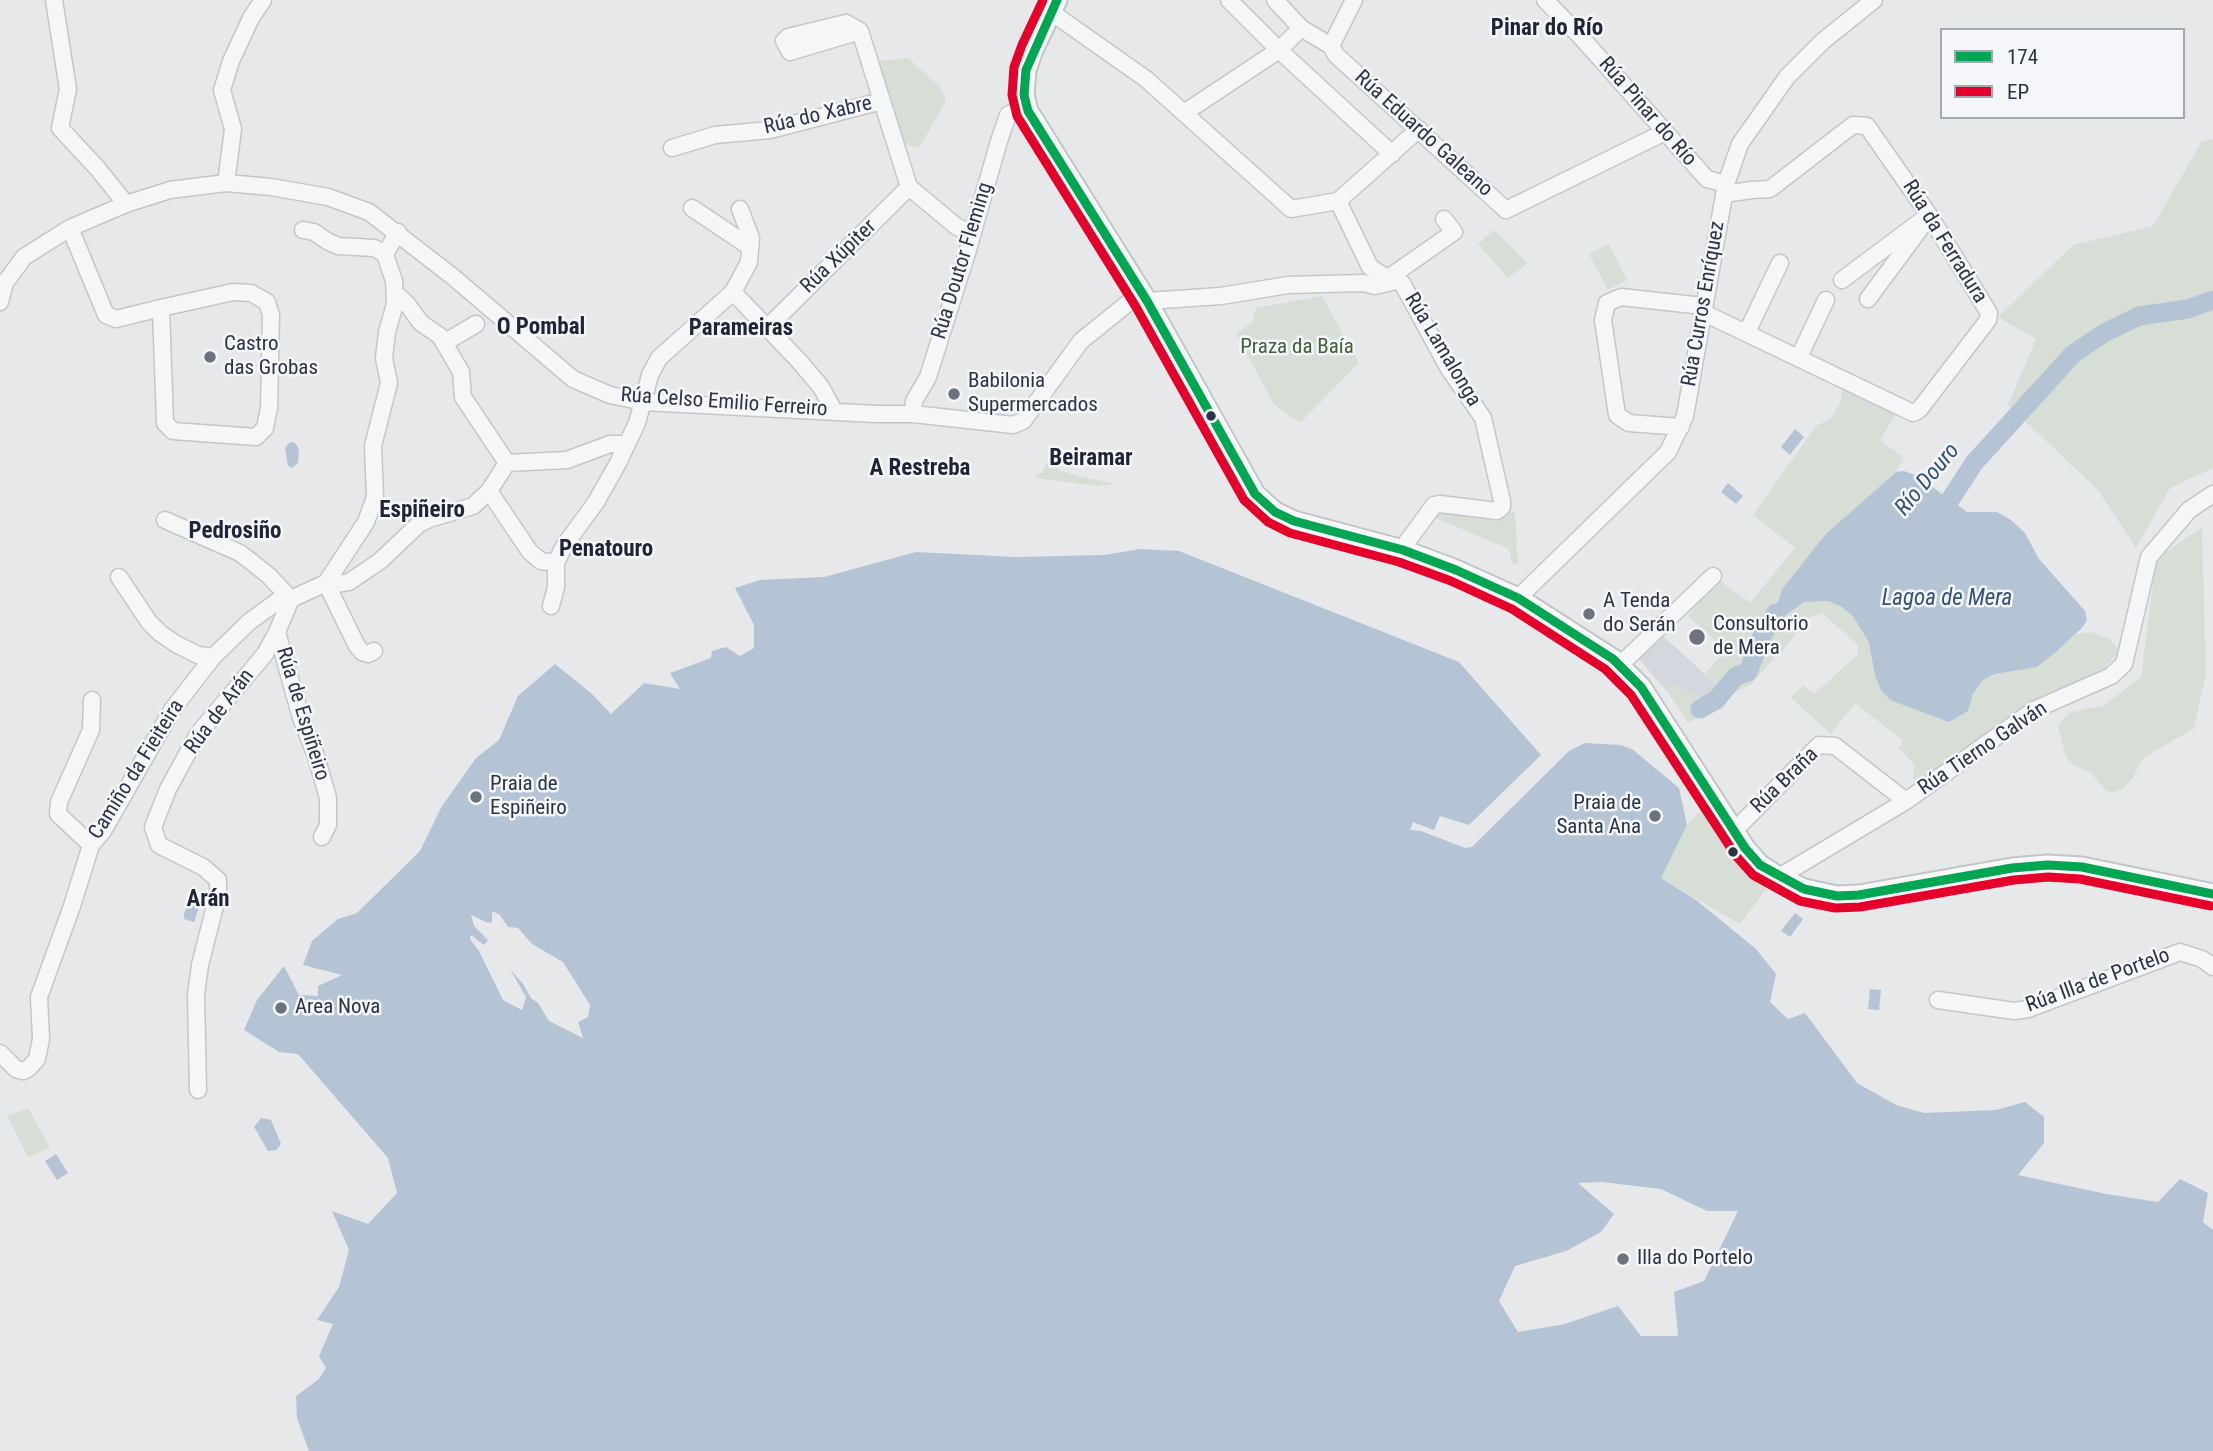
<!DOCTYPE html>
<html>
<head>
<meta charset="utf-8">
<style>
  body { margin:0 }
  #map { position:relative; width:2213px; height:1451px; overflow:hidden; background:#e6e8ea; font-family:"Roboto Condensed",sans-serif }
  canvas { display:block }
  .legend { position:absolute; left:1940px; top:28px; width:245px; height:91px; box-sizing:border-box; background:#f4f6f9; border:2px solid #a4a8b1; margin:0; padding:9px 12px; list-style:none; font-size:21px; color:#2b3445 }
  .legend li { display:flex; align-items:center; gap:14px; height:35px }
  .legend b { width:35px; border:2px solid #a4a8b1 }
</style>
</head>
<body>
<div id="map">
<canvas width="2213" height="1451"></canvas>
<ul class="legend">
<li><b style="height:9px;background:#00a651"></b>174</li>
<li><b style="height:9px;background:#e4002b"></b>EP</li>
</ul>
</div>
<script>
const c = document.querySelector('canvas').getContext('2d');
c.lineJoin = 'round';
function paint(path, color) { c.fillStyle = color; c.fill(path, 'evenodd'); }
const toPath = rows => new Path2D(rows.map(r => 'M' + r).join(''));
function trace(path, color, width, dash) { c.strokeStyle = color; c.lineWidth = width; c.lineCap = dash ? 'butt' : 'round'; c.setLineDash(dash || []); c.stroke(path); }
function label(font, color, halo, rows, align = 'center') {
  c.font = font + ' "Roboto Condensed",sans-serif'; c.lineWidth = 5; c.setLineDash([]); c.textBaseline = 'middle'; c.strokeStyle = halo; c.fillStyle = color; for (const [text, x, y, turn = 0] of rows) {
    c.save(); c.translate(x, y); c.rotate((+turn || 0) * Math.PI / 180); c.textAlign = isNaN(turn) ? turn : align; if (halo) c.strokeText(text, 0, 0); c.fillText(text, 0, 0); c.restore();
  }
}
const built = toPath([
  [1663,636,1719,687,1702,699,1672,684,1666,690,1639,659]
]);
const green = toPath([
  [908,58,940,87,946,101,919,148,903,143,876,61],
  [2213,139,2213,468,2170,488,2136,548,2098,490,2008,405,2036,339,1998,317,2073,245,2153,226,2202,141],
  [1494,230,1528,263,1508,278,1478,244],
  [1609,244,1627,280,1608,290,1589,254],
  [1322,296,1359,363,1300,423,1274,404,1236,334,1252,322,1256,308],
  [1843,385,1898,411,1880,440,1904,458,1896,472,1827,534,1782,589,1778,602,1763,624,1766,635,1775,623,1804,602,1828,601,1843,607,1853,616,1869,644,1875,676,1881,690,1890,699,1949,722,1968,711,1973,694,1983,680,1995,674,2037,667,2076,634,2091,632,2109,639,2119,651,2091,684,1913,789,1914,764,1899,748,1904,741,1855,703,1831,734,1791,698,1803,685,1814,694,1858,654,1858,645,1822,613,1810,617,1782,651,1750,685,1733,693,1722,709,1688,722,1666,690,1672,683,1702,699,1719,687,1705,674,1726,650,1688,616,1717,579,1750,603,1795,548,1753,515,1816,426,1830,419,1840,404],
  [1047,462,1059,470,1078,476,1116,484,1096,486,1036,478,1037,474,1042,473],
  [1447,505,1515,512,1518,565,1512,564,1509,549,1436,518],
  [2202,527,2206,673,2194,728,2142,759,2134,776,2124,788,2114,792,2106,791,2090,772,2074,765,2066,757,2058,726,2069,713,2105,705,2141,677,2156,559],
  [1701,810,1736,859,1752,874,1770,884,1740,924,1661,878,1687,825],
  [28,1108,50,1148,28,1157,7,1116]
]);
const water = toPath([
  [1795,429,1804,437,1790,455,1781,447],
  [290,442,295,443,299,449,298,463,292,468,288,466,285,448],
  [1904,471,1917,476,1967,512,1997,512,2011,520,2025,533,2039,559,2085,611,2087,620,2082,628,2057,651,2037,667,1995,674,1983,680,1973,694,1968,711,1949,722,1890,700,1881,690,1875,676,1869,643,1853,616,1842,607,1828,601,1804,602,1775,623,1765,635,1761,633,1763,624,1778,602,1782,589,1826,534,1896,472],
  [1728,483,1743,496,1736,504,1721,492],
  [1140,549,1179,551,1459,662,1541,755,1469,825,1440,816,1434,830,1413,822,1410,830,1421,831,1465,848,1472,847,1569,751,1585,743,1620,745,1632,749,1679,788,1687,825,1661,878,1696,900,1756,949,1776,974,1770,1002,1788,1019,1805,1013,1857,1083,1896,1105,1924,1113,1996,1110,2025,1102,2044,1117,2044,1143,2018,1175,2106,1194,2158,1202,2180,1179,2208,1193,2203,1222,2213,1230,2213,1451,309,1451,297,1418,296,1396,319,1379,326,1368,319,1356,333,1324,317,1320,339,1287,349,1250,332,1211,368,1224,397,1193,388,1158,298,1054,279,1052,244,1030,257,1000,284,966,299,995,318,996,318,986,342,975,303,965,312,941,338,919,357,913,420,851,442,806,476,758,499,740,518,696,555,664,592,694,611,714,644,683,680,689,670,673,711,658,712,651,726,647,740,656,754,648,754,625,735,588,760,580,824,577,916,552,1016,557,1104,555],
  [492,911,500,915,508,927,518,928,532,944,563,962,590,1005,588,1017,578,1022,583,1038,549,1021,538,1003,531,998,523,984,510,969,526,997,522,1010,503,1000,479,951,470,939,471,935,484,945,488,940,474,926,471,915,488,923,492,922],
  [1602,1182,1661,1189,1707,1211,1738,1211,1704,1281,1674,1292,1678,1336,1641,1336,1618,1306,1565,1324,1518,1332,1499,1301,1515,1266,1566,1251,1601,1232,1614,1214,1578,1183],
  [189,903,197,904,199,908,194,922,184,919,184,913],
  [1795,913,1803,919,1790,937,1781,931],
  [1870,989,1881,990,1879,1010,1868,1009],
  [261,1118,271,1120,281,1144,276,1150,268,1151,254,1127],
  [56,1154,68,1173,57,1180,45,1161]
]);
const river = toPath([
  [1932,519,1950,500,1974,463,2073,354,2104,333,2139,316,2188,309,2213,300],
  [1700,709,1717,699,1736,676,1748,672,1763,634,1776,613]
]);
const minor = toPath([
  [54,0,68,89,60,128,98,169,126,204],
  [1229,0,1279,50,1392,154],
  [1275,0,1301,28,1331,46,1336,55,1506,210,1665,132],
  [1545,0,1580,36,1707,179,1726,184],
  [1051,12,1146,79,1291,209,1338,201,1370,267,1385,277,1391,276,1454,232,1444,219],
  [860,31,790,52,784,41,788,37,846,23,860,31,909,187,957,227,972,233],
  [1331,46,1354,0],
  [1184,113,1279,50,1301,28],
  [672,148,715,135,770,130,882,101],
  [226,183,233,129,222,90,231,61,251,18,263,0],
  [1338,201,1419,129],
  [692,208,750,247],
  [70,228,106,315,116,319,161,308,165,423,173,431,256,437,265,428,269,408,271,315,267,302,251,293,233,292,161,308],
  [303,230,314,232,327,241,338,246,374,248,385,254],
  [1842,280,1929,215],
  [733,292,799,361,821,387,834,411],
  [395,293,407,304,421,323,440,336,461,372,463,397,507,463],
  [1868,299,1922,226],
  [0,302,5,283,24,257,70,228,126,204,170,190,226,183,271,187,328,197,369,212,452,276,573,379,610,395,644,402,876,414,913,414,1013,425,1023,421,1081,341,1133,299,1147,301,1221,296,1288,285,1363,283,1375,286,1396,281,1402,283,1449,369,1483,418,1502,501,1502,507,1497,511,1440,504,1434,505,1407,542,1403,550],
  [1702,312,1913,413,1919,410,1988,320,1989,313,1929,215,1867,126,1853,125,1770,189,1752,190,1724,194],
  [768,327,909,187],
  [1747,332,1780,263],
  [444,343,476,324],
  [1799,357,1826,300],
  [913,414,914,401,928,377,967,253,999,141,1008,115,1015,111],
  [1681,427,1629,423,1617,415,1603,320,1607,303,1621,297,1703,306],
  [507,463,567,460,610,444,625,444],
  [489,491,530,552,541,561,556,563],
  [165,520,240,553,268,575,291,599],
  [119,577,149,622,160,633,176,644,198,655,213,657],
  [326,583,366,522,375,497,373,446,389,383,384,358,387,332,395,304,394,281,385,254,398,232],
  [326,583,357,646,362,652,368,654,374,651],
  [1518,598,1668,452,1685,416,1726,184,1740,144,1787,77,1823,41,1874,0],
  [291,599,277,632,301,718,316,756,328,798,328,825,322,837],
  [551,606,556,587,556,563,564,546,596,502,618,463,637,423,650,375,659,358,733,292,749,262,751,238,740,209],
  [1620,665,1713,576],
  [1734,831,1819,745,1835,746,1906,801],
  [91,845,58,814,59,802,91,730,92,700],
  [1779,877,1906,801,2034,710,2111,676,2124,664,2149,557,2189,510,2213,494],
  [1938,1000,2014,1011,2028,1009,2180,952,2202,959,2213,967],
  [0,1053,16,1069,23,1071,29,1068,37,1059,41,1039,39,997,72,906,91,845,103,831,172,710,213,657,249,622,279,600,291,599,326,583,338,584,349,582,380,561,419,524,429,519,473,506,489,491,507,463],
  [198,1090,196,994,200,965,218,894,218,880,203,867,159,845,153,827,168,789,198,734,265,654,277,632]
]);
const major = toPath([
  [1057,0,1033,50,1026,70,1024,95,1028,111,1147,301,1255,494,1275,512,1294,521,1403,550,1456,570,1518,598,1613,659,1641,687,1745,848,1760,865,1779,877,1804,889,1837,896,1859,895,2012,868,2048,865,2082,867,2213,894]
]);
const bus1 = toPath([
  [1057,0,1026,70,1024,95,1028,111,1147,301,1255,494,1275,512,1294,521,1403,550,1456,570,1518,598,1613,659,1641,687,1745,848,1760,865,1804,889,1837,896,1859,895,2012,868,2048,865,2082,867,2213,894]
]);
const bus2 = toPath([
  [1043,0,1022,45,1014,67,1012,95,1017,116,1136,307,1244,500,1268,522,1290,533,1399,562,1451,581,1512,609,1605,669,1631,695,1736,856,1753,875,1800,901,1835,908,1860,907,2014,880,2048,877,2080,879,2211,906]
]);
const markers = [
  [210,357,7,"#6c737f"],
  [954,394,7,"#6c737f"],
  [1211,416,6,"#2b3445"],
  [1589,614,7,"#6c737f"],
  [1697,637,9,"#6c737f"],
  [476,797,7,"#6c737f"],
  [1655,816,7,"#6c737f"],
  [1733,852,6,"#2b3445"],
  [281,1008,7,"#6c737f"],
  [1623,1259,7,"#6c737f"]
];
const streetNames = [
  ["Rúa Pinar do Río",1647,112,49],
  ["Rúa do Xabre",818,116,-13],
  ["Rúa Eduardo Galeano",1423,134,42],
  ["Rúa da Ferradura",1944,242,58],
  ["Rúa Xúpiter",839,257,-44],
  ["Rúa Doutor Fleming",963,261,-73],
  ["Rúa Curros Enríquez",1704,304,-80],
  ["Rúa Lamalonga",1442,350,59],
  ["Rúa Celso Emilio Ferreiro",724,403,4],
  ["Rúa de Arán",220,712,-53],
  ["Rúa de Espiñeiro",302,714,73],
  ["Rúa Tierno Galván",1983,749,-34],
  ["Camiño da Fieiteira",137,770,-58],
  ["Rúa Braña",1785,781,-44],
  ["Rúa Illa de Portelo",2098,981,-20]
];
const poiNames = [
  ["Castro",224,345],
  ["das Grobas",224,369],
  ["Babilonia",968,382],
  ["Supermercados",968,406],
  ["A Tenda",1603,602],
  ["do Serán",1603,626],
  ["Consultorio",1713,625],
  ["de Mera",1713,649],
  ["Praia de",490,785],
  ["Espiñeiro",490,809],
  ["Praia de",1641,804,"right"],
  ["Santa Ana",1641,828,"right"],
  ["Area Nova",295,1008],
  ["Illa do Portelo",1637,1259]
];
const parkNames = [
  ["Praza da Baía",1297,348]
];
const neighbourhoodNames = [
  ["Pinar do Río",1547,29],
  ["O Pombal",541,328],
  ["Parameiras",741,329],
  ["Beiramar",1091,459],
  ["A Restreba",920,469],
  ["Espiñeiro",422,511],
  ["Pedrosiño",235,532],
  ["Penatouro",606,550],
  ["Arán",208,900]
];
const waterNames = [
  ["Río Douro",1928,480,-50],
  ["Lagoa de Mera",1947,599]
];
paint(built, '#d4d7dd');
paint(green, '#d6ded6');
paint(water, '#b4c4d5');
trace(river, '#b4c4d5', 19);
trace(minor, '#c4c6c8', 19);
trace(major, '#c2c5c8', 23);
trace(minor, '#f5f6f7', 16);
trace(major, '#f8f8f8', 19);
trace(bus1, '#00a651', 9);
trace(bus2, '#e4002b', 9);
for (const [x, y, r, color] of markers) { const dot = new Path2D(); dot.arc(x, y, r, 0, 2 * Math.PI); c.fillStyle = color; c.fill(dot); trace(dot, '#f4f6f9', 2.5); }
label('21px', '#2b3445', '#f4f6f9', streetNames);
label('21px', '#2b3445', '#f4f6f9', poiNames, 'left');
label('21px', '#3f6138', '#f4f6f9', parkNames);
label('bold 23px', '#1d2536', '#f4f6f9', neighbourhoodNames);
label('italic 23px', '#34527a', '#f4f6f9', waterNames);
</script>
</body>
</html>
